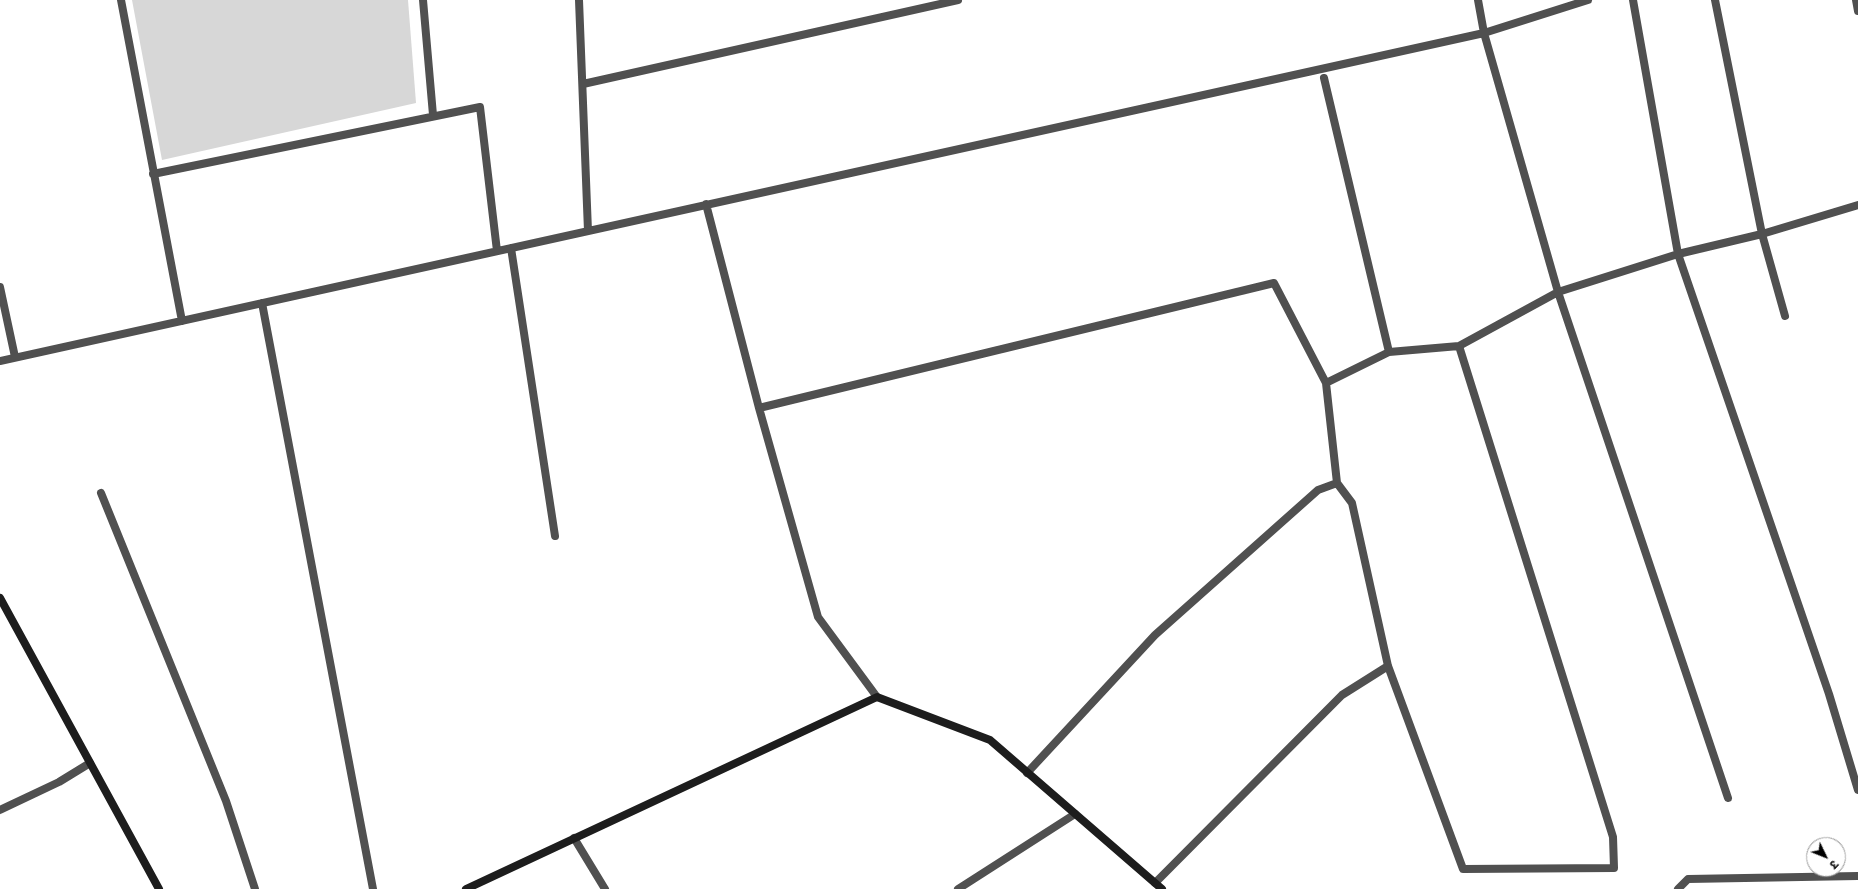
<!DOCTYPE html>
<html>
<head>
<meta charset="utf-8">
<style>
  body { margin:0 }
  #map { position:relative; width:1858px; height:889px; overflow:hidden; background:#fff; font-family:Poppins,"Noto Sans Devanagari",sans-serif }
  canvas { display:block }
  .north { position:absolute; left:1806px; top:837px; width:40px; height:40px; box-sizing:border-box; background:#fff; border:1px solid #999; border-radius:50%; rotate:133deg; font-size:11px; font-weight:700; line-height:16px; text-align:center; color:#000 }
  .north::after { content:''; display:block; margin:auto; width:14px; height:18px; background:#000; clip-path:polygon(50% 0,100% 100%,50% 72%,0 100%) }
</style>
</head>
<body>
<div id="map">
<canvas width="1858" height="889"></canvas>
<div class="north">उ</div>
</div>
<script>
const c = document.querySelector('canvas').getContext('2d');
c.lineJoin = 'round';
function paint(path, color) { c.fillStyle = color; c.fill(path, 'evenodd'); }
const toPath = rows => new Path2D(rows.map(r => 'M' + r).join(''));
function trace(path, color, width, dash) { c.strokeStyle = color; c.lineWidth = width; c.lineCap = dash ? 'butt' : 'round'; c.setLineDash(dash || []); c.stroke(path); }
const green = toPath([
  [132,0,408,0,416,103,162,160]
]);
const street = toPath([
  [121,0,182,321],
  [423,0,433,115],
  [579,0,588,231],
  [1478,0,1484,33,1558,292,1728,798],
  [1633,0,1678,254,1762,234,1858,205],
  [1715,0,1762,234,1785,316],
  [1856,0,1858,11],
  [1324,78,1389,352,1326,383],
  [583,84,958,0],
  [153,174,480,107,497,251],
  [706,204,759,408,818,617,877,697],
  [511,248,555,536],
  [0,287,15,357],
  [262,303,373,889],
  [1389,352,1459,346,1558,292,1678,254,1829,694,1858,790],
  [0,361,1484,33,1588,0],
  [759,408,1274,283,1326,383,1337,483,1352,503,1388,666,1463,869,1614,868,1613,837,1459,346],
  [101,493,226,801,255,889],
  [1027,773,1155,635,1318,490,1337,483],
  [0,810,59,782,90,763],
  [574,838,605,889],
  [1155,883,1342,695,1388,666],
  [958,889,1075,814],
  [1678,889,1688,879,1858,876]
]);
const secondary = toPath([
  [0,598,159,889],
  [466,889,877,697,990,740,1162,889]
]);
paint(green, '#d7d7d7');
trace(street, '#505050', 8);
trace(secondary, '#1d1d1d', 8);
</script>
</body>
</html>
